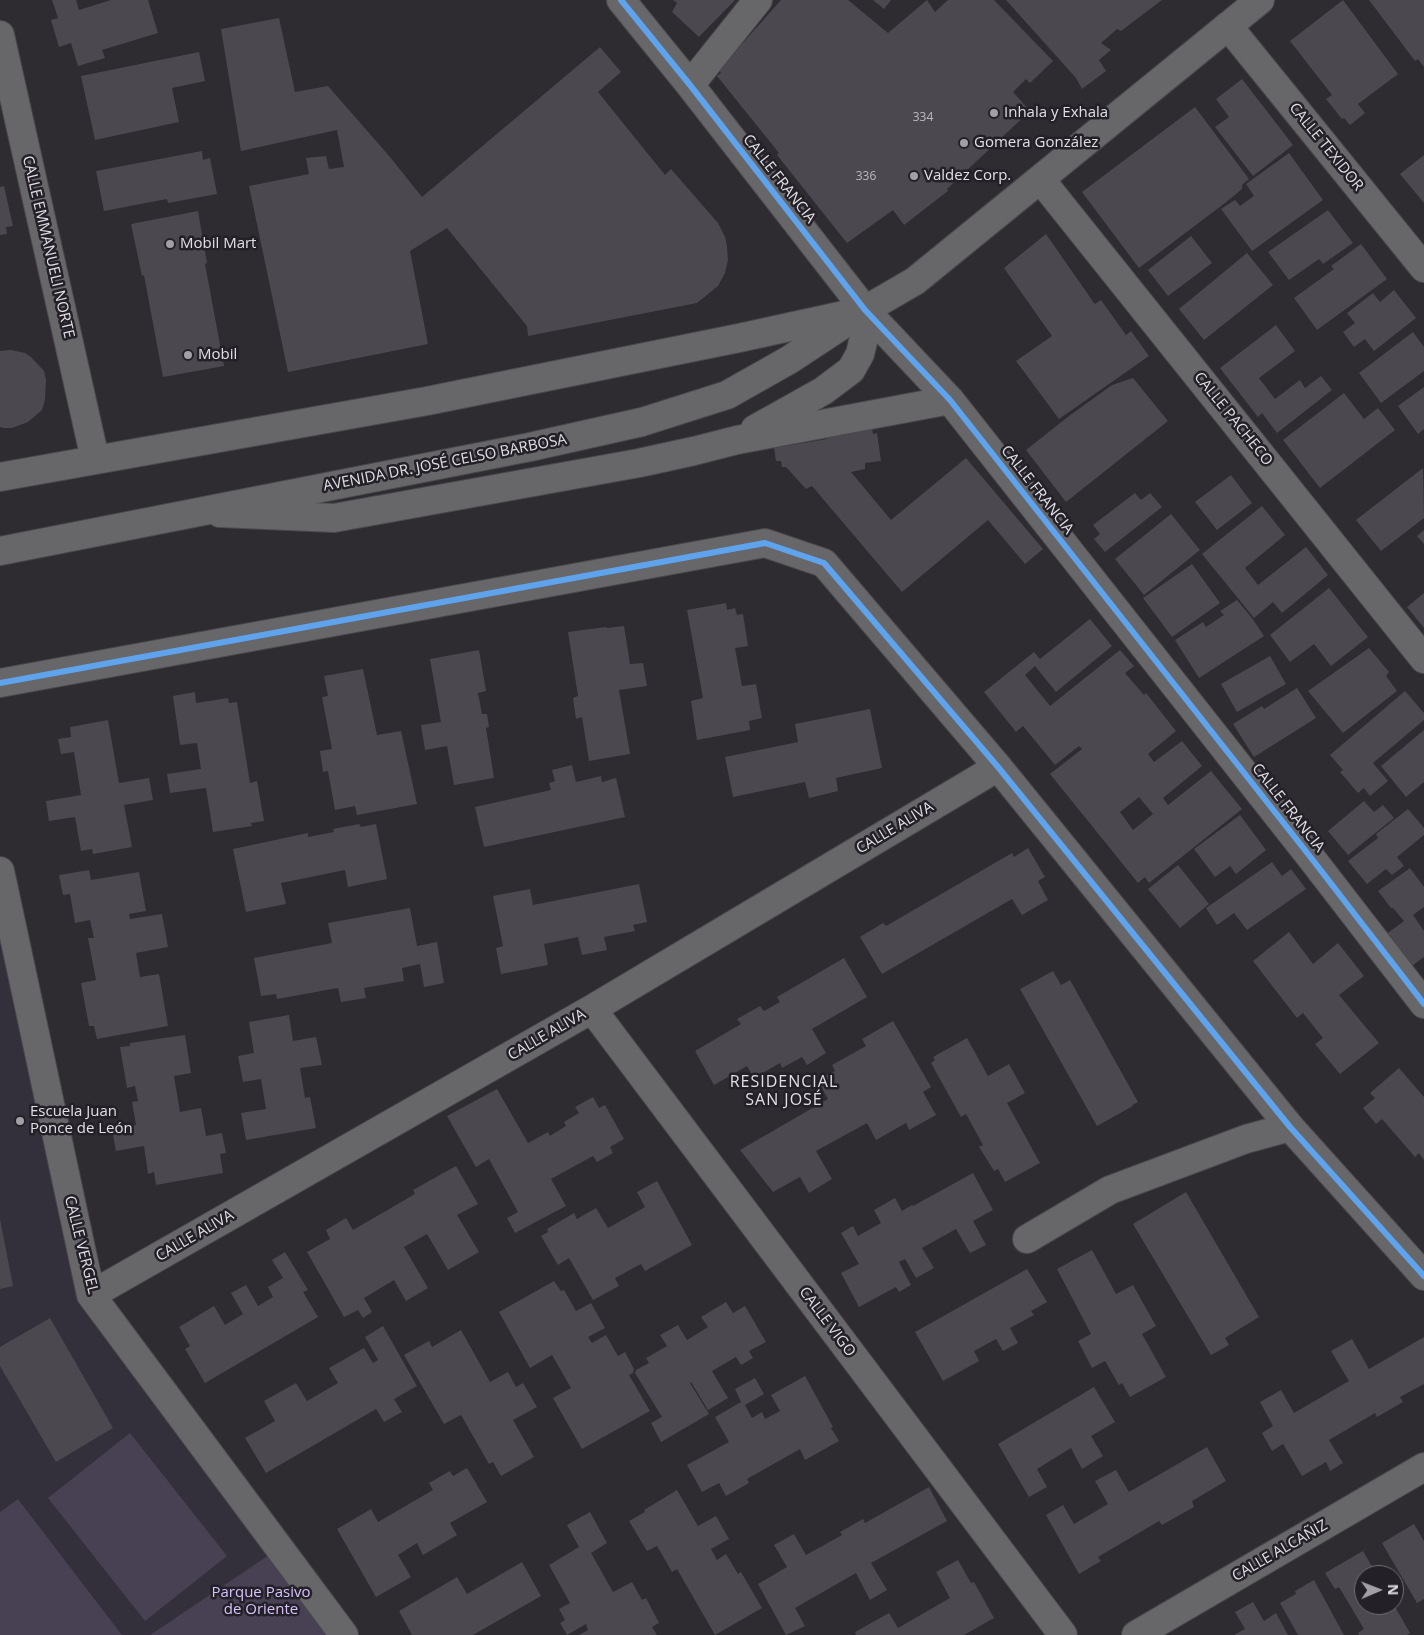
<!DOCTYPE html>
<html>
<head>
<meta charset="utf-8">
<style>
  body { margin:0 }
  #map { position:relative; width:1424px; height:1635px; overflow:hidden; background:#2e2c30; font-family:"Open Sans",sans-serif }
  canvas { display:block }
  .north { position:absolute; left:1354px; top:1565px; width:50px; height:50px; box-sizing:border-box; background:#232028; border:1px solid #6f6c73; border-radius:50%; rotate:89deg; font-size:14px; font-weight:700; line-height:20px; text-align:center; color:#e1dfe4 }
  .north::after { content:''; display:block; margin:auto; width:18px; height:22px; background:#a2a0a5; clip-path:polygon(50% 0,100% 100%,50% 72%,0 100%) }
</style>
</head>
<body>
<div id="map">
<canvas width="1424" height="1635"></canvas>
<div class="north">N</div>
</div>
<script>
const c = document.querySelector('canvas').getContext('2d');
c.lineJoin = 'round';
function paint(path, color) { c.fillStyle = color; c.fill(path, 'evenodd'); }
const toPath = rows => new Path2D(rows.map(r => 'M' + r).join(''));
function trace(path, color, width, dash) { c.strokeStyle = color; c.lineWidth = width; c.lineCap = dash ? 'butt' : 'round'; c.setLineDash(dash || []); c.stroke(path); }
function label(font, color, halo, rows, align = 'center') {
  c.font = font + ' "Open Sans",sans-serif'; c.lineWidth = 5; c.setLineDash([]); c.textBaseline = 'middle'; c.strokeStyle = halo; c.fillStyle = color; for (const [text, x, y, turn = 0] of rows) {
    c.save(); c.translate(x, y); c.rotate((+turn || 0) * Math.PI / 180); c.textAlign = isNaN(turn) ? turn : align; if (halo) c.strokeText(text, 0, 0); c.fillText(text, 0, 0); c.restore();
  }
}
const built = toPath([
  [0,936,79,1305,269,1555,150,1635,122,1635,18,1499,0,1512]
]);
const green = toPath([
  [130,1433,227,1556,145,1621,48,1498],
  [18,1499,122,1635,0,1635,0,1512],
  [269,1555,329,1635,150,1635]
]);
const building = toPath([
  [52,0,76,0,79,10,111,0,148,0,158,33,102,50,105,58,78,66,71,43,59,47,51,20,58,18],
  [673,0,735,0,699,37,672,12,677,3],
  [781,0,848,0,888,33,927,0,935,12,948,0,994,0,1053,61,1030,83,1026,79,1013,92,1030,111,947,189,948,191,904,225,893,210,847,243,777,155,779,153,717,76,721,73,719,70],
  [873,0,891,0,884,9],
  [1006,0,1162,0,1121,31,1117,29,1101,43,1111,50,1099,60,1106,71,1082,89,1076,78],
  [1343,0,1398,74,1358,104,1365,113,1350,125,1344,118,1342,119,1326,99,1332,95,1290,41],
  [1369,0,1424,0,1424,67,1418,59,1415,61],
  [279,18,295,92,328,86,390,157,422,197,600,47,621,72,598,92,665,175,671,169,718,223,725,237,727,246,728,260,725,273,718,286,697,303,528,336,527,326,447,228,410,251,428,344,288,372,249,186,309,174,306,158,326,156,329,169,344,167,337,130,241,151,221,29],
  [199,52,205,81,172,88,179,122,95,140,81,76],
  [1242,79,1293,145,1253,176,1215,127,1229,117,1216,99],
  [1195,107,1249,179,1242,185,1242,189,1225,203,1139,268,1082,192],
  [202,151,203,160,210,158,217,194,168,203,167,199,104,211,96,171],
  [1289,153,1323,200,1252,251,1221,209,1235,200,1240,206,1254,196,1246,184],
  [1424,155,1424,203,1400,174],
  [4,186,13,226,6,227,7,234,0,235,0,187],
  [1328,210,1353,243,1323,264,1319,259,1289,280,1268,252],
  [198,211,207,263,205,264,224,366,163,377,144,275,142,276,131,224],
  [1046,234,1094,303,1095,304,1101,300,1126,335,1131,331,1149,356,1059,419,1016,361,1052,336,1004,268],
  [1191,236,1212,263,1168,296,1148,270],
  [1361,244,1387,279,1317,330,1294,298,1334,269,1331,266],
  [1247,253,1273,285,1204,340,1179,309],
  [1394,290,1416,318,1374,351,1365,339,1354,347,1343,332,1355,323,1347,313,1373,293,1380,302],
  [1276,325,1295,351,1259,378,1275,399,1300,380,1305,388,1321,376,1332,390,1277,433,1262,413,1258,417,1220,368],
  [1413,332,1424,347,1424,371,1381,403,1359,373],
  [11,350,25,353,31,357,44,371,46,380,45,400,42,410,28,422,12,428,3,428,0,427,0,351],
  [1133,378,1168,421,1066,502,1026,450,1069,416,1112,385],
  [1424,387,1424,429,1418,434,1398,406],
  [1344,393,1364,419,1378,408,1395,430,1320,488,1283,440],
  [871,423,873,434,877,433,881,461,865,463,865,469,851,472,891,520,966,458,1043,549,1025,564,988,520,902,592,812,486,806,489,786,467,782,467,781,461,776,461,774,448,827,439,826,430],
  [1423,468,1424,518,1381,551,1356,520],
  [1231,475,1252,503,1217,530,1195,502],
  [1135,493,1141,500,1150,493,1162,507,1105,552,1094,539,1100,534,1093,525],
  [1262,506,1285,535,1245,568,1258,585,1306,547,1328,575,1282,613,1273,602,1254,618,1202,554],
  [1171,514,1200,550,1144,595,1115,559],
  [1424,530,1424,544,1417,536],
  [1192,564,1220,603,1172,637,1143,598],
  [1329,588,1368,637,1331,666,1314,644,1290,662,1270,635],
  [1424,593,1424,628,1407,607],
  [1237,600,1252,618,1264,636,1199,678,1175,640,1203,622,1206,627,1224,615,1220,611],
  [726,603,727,610,735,608,737,615,743,614,748,646,735,648,742,686,756,684,762,718,749,721,750,730,697,740,691,701,703,698,687,610],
  [1090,619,1112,646,1056,692,1035,666,1025,675,1050,706,1120,650,1134,666,1125,673,1144,695,1146,693,1176,731,1148,754,1154,762,1182,741,1202,766,1163,798,1168,805,1211,771,1242,809,1149,883,1145,877,1138,883,1050,774,1082,749,1079,746,1055,765,1023,726,1016,732,984,692,1034,652,1040,659],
  [1139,797,1153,814,1133,830,1120,812],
  [624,626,630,664,643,663,647,686,619,690,630,754,589,761,582,717,576,719,573,698,578,696,568,632,606,627,607,628],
  [1369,648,1389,672,1386,676,1397,691,1343,733,1308,691],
  [479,650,486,691,478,693,482,714,487,714,489,727,486,728,494,778,454,785,447,746,425,750,421,725,441,722,430,659],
  [1270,656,1286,684,1237,712,1221,684],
  [363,669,377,735,401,731,417,804,357,815,355,806,335,810,328,771,323,772,320,751,332,749,322,697,328,696,324,676],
  [1297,688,1316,718,1254,757,1233,724,1262,706,1264,709],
  [1405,691,1424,713,1424,720,1373,763,1388,781,1370,796,1364,788,1358,793,1340,772,1343,770,1330,755],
  [195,692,196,703,228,698,229,703,237,702,250,783,257,781,264,821,251,823,252,826,213,832,206,788,170,793,167,774,201,769,197,743,180,745,173,696],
  [870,709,882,768,836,778,838,791,809,798,805,782,733,797,725,757,798,742,795,724],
  [108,720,119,783,149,778,153,800,124,805,132,847,93,854,92,849,81,851,75,817,49,821,46,801,81,795,74,752,61,754,58,739,71,737,70,727],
  [1424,730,1424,782,1406,797,1381,766],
  [572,765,576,782,601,776,602,782,616,778,625,817,484,847,475,807,551,790,549,783,555,781,552,770],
  [1364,801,1374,812,1383,805,1394,818,1348,855,1328,831],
  [1408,809,1424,828,1424,835,1397,857,1404,866,1392,875,1386,869,1367,884,1348,861,1378,838,1376,834],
  [1240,815,1266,850,1236,874,1230,866,1215,877,1194,849],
  [359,824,361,827,376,824,387,879,348,887,345,870,281,883,286,904,246,912,233,849,308,833,308,837,334,832,333,829],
  [1028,848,1045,877,1038,881,1048,900,1022,915,1012,899,882,974,860,937,883,923,886,926,1012,853,1014,857],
  [1272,862,1282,876,1291,869,1306,889,1247,930,1234,913,1217,925,1206,908],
  [1178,865,1209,904,1180,928,1148,889],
  [1410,868,1424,887,1424,907,1413,915,1424,931,1424,957,1409,968,1385,935,1404,921,1393,908,1391,908,1378,891],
  [89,870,91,880,139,872,146,911,129,914,130,919,162,914,168,947,136,953,140,977,159,974,168,1026,97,1039,94,1026,89,1026,81,983,96,980,88,938,94,938,90,920,75,923,70,894,63,895,59,875],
  [639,884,647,922,633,925,635,931,604,937,607,950,582,955,578,937,544,944,548,965,501,974,496,948,503,946,493,896,530,889,533,905],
  [410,908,417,946,437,942,444,983,424,987,420,964,402,968,404,981,364,988,366,998,341,1002,338,988,277,999,276,994,261,996,254,958,332,943,328,923],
  [1289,932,1313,964,1338,943,1364,976,1339,995,1379,1043,1340,1074,1315,1044,1323,1038,1303,1013,1297,1018,1253,961],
  [844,958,867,997,812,1029,826,1053,807,1065,802,1057,782,1068,780,1063,754,1078,747,1066,714,1085,695,1051,741,1024,737,1019,760,1006,764,1011,780,1002,777,997],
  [1053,971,1061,985,1070,980,1138,1102,1132,1105,1133,1106,1097,1126,1020,989],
  [289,1015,293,1041,316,1037,322,1065,300,1068,305,1098,310,1097,316,1128,246,1140,241,1113,266,1109,261,1079,243,1082,238,1056,254,1053,249,1022],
  [893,1021,931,1087,923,1092,936,1115,909,1130,906,1123,876,1140,867,1123,816,1151,832,1179,809,1193,800,1177,773,1192,740,1150,828,1099,817,1080,835,1071,832,1065,866,1046,862,1039],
  [185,1035,191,1073,174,1076,180,1112,201,1108,206,1136,222,1133,226,1153,220,1154,223,1173,156,1185,154,1172,148,1174,144,1146,116,1151,112,1129,136,1125,132,1102,138,1101,135,1086,127,1088,120,1047,130,1046,130,1043],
  [967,1038,988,1076,1009,1064,1025,1093,1007,1103,1040,1163,1005,1182,998,1169,994,1171,979,1147,983,1145,966,1114,961,1117,931,1063,935,1060,933,1057],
  [1399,1068,1424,1097,1424,1160,1419,1153,1415,1157,1382,1119,1376,1124,1363,1108,1375,1098,1370,1093],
  [497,1089,528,1143,548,1132,550,1136,566,1126,564,1122,579,1113,575,1107,593,1097,599,1108,605,1105,624,1139,610,1147,613,1153,597,1162,593,1156,551,1179,566,1206,515,1233,507,1218,518,1212,489,1159,476,1167,447,1116],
  [456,1166,478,1204,457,1215,479,1252,448,1270,427,1234,404,1247,428,1288,406,1301,394,1280,364,1298,372,1312,363,1318,358,1310,344,1317,307,1252,330,1239,326,1230,346,1218,353,1230,415,1194,413,1190],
  [973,1173,993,1210,973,1221,986,1245,970,1253,956,1229,922,1248,934,1268,916,1278,905,1259,899,1262,911,1285,899,1292,896,1287,859,1307,841,1273,859,1264,841,1233,853,1226,858,1236,881,1223,874,1210,895,1198,902,1211,912,1205,913,1206],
  [657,1181,692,1245,645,1271,641,1264,615,1278,619,1286,593,1300,569,1258,558,1265,541,1236,548,1232,547,1229,574,1213,577,1219,596,1208,608,1228,645,1207,637,1192],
  [1186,1192,1259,1317,1225,1338,1229,1345,1211,1355,1133,1224],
  [0,1219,13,1286,0,1289],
  [1092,1250,1116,1294,1133,1285,1156,1326,1142,1334,1166,1377,1130,1397,1122,1383,1119,1385,1105,1361,1092,1368,1078,1341,1091,1334,1057,1269],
  [285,1252,308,1290,303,1292,318,1317,205,1383,185,1349,190,1346,179,1327,214,1306,225,1325,243,1314,231,1293,246,1285,258,1306,273,1297,268,1287,283,1278,272,1260],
  [1027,1269,1047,1302,1031,1311,1034,1315,1010,1328,1018,1343,1003,1351,996,1339,974,1351,979,1361,943,1381,915,1332],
  [554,1281,561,1291,564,1290,576,1311,591,1303,605,1328,588,1337,592,1343,606,1335,618,1356,625,1352,634,1369,633,1373,629,1375,650,1411,582,1449,553,1398,571,1388,552,1355,530,1368,499,1312],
  [726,1302,733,1313,745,1306,766,1342,749,1351,753,1358,741,1365,736,1357,712,1371,728,1398,708,1410,691,1382,690,1383,709,1414,661,1442,651,1423,662,1417,635,1373,636,1370,649,1363,646,1358,667,1346,660,1335,678,1325,687,1340,708,1327,701,1317],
  [50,1318,113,1428,56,1462,0,1366,0,1347],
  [383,1326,417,1386,394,1399,402,1412,384,1422,376,1409,266,1473,245,1438,275,1421,264,1401,296,1383,307,1401,338,1383,329,1368,364,1348,373,1363,378,1360,365,1337],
  [461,1330,490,1382,508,1372,516,1387,523,1383,537,1407,513,1420,534,1457,501,1476,493,1462,489,1464,461,1415,444,1424,404,1355,429,1341,432,1347],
  [1424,1337,1424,1384,1400,1397,1403,1402,1377,1417,1375,1413,1329,1440,1343,1463,1330,1471,1326,1462,1302,1476,1283,1444,1272,1451,1262,1433,1273,1426,1260,1402,1281,1390,1294,1413,1349,1381,1331,1351,1352,1339,1369,1369],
  [805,1376,833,1427,831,1428,839,1441,805,1460,800,1449,747,1479,749,1483,726,1496,719,1483,702,1492,687,1465,729,1442,715,1417,741,1402,735,1389,755,1378,764,1394,745,1405,752,1418,762,1412,765,1419,780,1411,771,1395],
  [1094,1387,1115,1422,1091,1436,1103,1456,1082,1469,1071,1448,1037,1469,1047,1487,1029,1497,998,1444],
  [1207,1447,1226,1481,1192,1501,1194,1507,1162,1525,1159,1521,1098,1557,1101,1561,1079,1574,1046,1515,1063,1505,1074,1524,1108,1504,1095,1481,1116,1470,1129,1492],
  [467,1468,487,1502,450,1523,457,1535,423,1555,417,1543,398,1555,411,1577,376,1597,337,1529,371,1509,378,1522,433,1490,429,1483,450,1471,453,1476],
  [929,1487,947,1521,871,1563,887,1590,870,1600,856,1573,795,1608,805,1626,786,1635,758,1584,787,1567,774,1545,794,1534,806,1555,842,1535,840,1532,863,1519,865,1523],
  [677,1490,698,1526,716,1516,729,1539,711,1549,717,1560,726,1554,738,1574,741,1572,762,1608,715,1635,677,1569,672,1572,657,1546,647,1551,629,1521,645,1512,644,1510],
  [590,1512,607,1543,591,1553,613,1592,632,1582,642,1600,646,1598,659,1623,652,1627,657,1635,579,1635,588,1630,586,1624,567,1635,560,1623,565,1620,559,1609,570,1603,549,1565,579,1547,567,1525],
  [1414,1524,1424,1541,1424,1599,1417,1603,1382,1543],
  [1363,1551,1377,1575,1364,1575,1364,1605,1394,1605,1410,1633,1407,1635,1359,1635,1358,1633,1364,1629,1339,1587,1335,1589,1325,1573],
  [958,1560,971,1583,974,1582,994,1618,964,1635,856,1635,855,1632,889,1613,898,1628,950,1598,936,1572],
  [522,1562,541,1596,473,1635,412,1635,399,1611,457,1577,467,1594],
  [1314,1580,1344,1635,1298,1635,1280,1603,1296,1594,1295,1591],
  [1253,1602,1264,1621,1276,1613,1288,1635,1234,1635,1245,1629,1235,1612]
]);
const minor = toPath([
  [621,0,690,85,865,310,950,400,1312,859,1424,1004],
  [1228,26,1424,268],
  [0,35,95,459],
  [690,85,758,0],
  [1041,180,1424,659],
  [755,429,823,391,851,370,860,354,865,333,865,310],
  [220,513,334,518,639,463,694,451,737,440,950,400],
  [0,683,765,543,824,563,998,767,1290,1127,1424,1276],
  [0,871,91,1295,344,1635],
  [592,1009,1063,1635],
  [1027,1239,1110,1190,1246,1139,1290,1127],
  [91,1295,592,1009,998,767],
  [1136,1635,1424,1467]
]);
const secondary = toPath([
  [0,477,427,401,739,338,849,314],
  [0,551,530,447,642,422,727,395,789,360,865,310,915,281,1260,0]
]);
const cycleway = toPath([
  [621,0,690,85,865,310,950,400,1312,859,1424,1004],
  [0,683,765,543,824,563,998,767,1290,1127,1424,1276]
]);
const markers = [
  [994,113,5,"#a2a0a5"],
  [964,143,5,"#a2a0a5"],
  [914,176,5,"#a2a0a5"],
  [170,244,5,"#a2a0a5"],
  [188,355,5,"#a2a0a5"],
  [20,1121,5,"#a2a0a5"]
];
const numberNames = [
  ["334",923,118],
  ["336",866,177]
];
const poiNames = [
  ["Inhala y Exhala",1004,113],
  ["Gomera González",974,143],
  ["Valdez Corp.",924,176],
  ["Mobil Mart",180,244],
  ["Mobil",198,355],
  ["Escuela Juan",30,1112],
  ["Ponce de León",30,1129]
];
const streetNames = [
  ["CALLE TEXIDOR",1326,147,51],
  ["CALLE FRANCIA",779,179,52],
  ["CALLE EMMANUELI NORTE",48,247,77],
  ["CALLE PACHECO",1233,419,51],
  ["AVENIDA DR. JOSÉ CELSO BARBOSA",445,463,-11],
  ["CALLE FRANCIA",1037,490,52],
  ["CALLE FRANCIA",1288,808,52],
  ["CALLE ALIVA",895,828,-31],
  ["CALLE ALIVA",547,1035,-30],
  ["CALLE ALIVA",195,1236,-30],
  ["CALLE VERGEL",81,1245,76],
  ["CALLE VIGO",827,1322,53],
  ["CALLE ALCAÑIZ",1280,1551,-30]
];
const parkNames = [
  ["Parque Pasivo",261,1593],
  ["de Oriente",261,1610]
];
const neighbourhoodNames = [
  ["RESIDENCIAL",784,1082],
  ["SAN JOSÉ",784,1100]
];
paint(built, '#332f3b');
paint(green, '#474153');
paint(building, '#4b4850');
trace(minor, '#4a494d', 30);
trace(secondary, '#4a494d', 30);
trace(minor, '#676669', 28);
trace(secondary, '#676669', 28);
trace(cycleway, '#60a3ed', 6);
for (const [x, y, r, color] of markers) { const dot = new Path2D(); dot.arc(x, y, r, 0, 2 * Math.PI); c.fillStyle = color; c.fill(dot); trace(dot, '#232028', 2); }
label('12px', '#bcb9bf', null, numberNames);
label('15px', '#e1dfe4', '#232028', poiNames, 'left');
label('15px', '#e1dfe4', '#232028', streetNames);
label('15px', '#d8c2fd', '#232028', parkNames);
c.letterSpacing = '1px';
label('16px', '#e1dfe4', '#232028', neighbourhoodNames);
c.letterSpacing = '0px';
</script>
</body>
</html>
